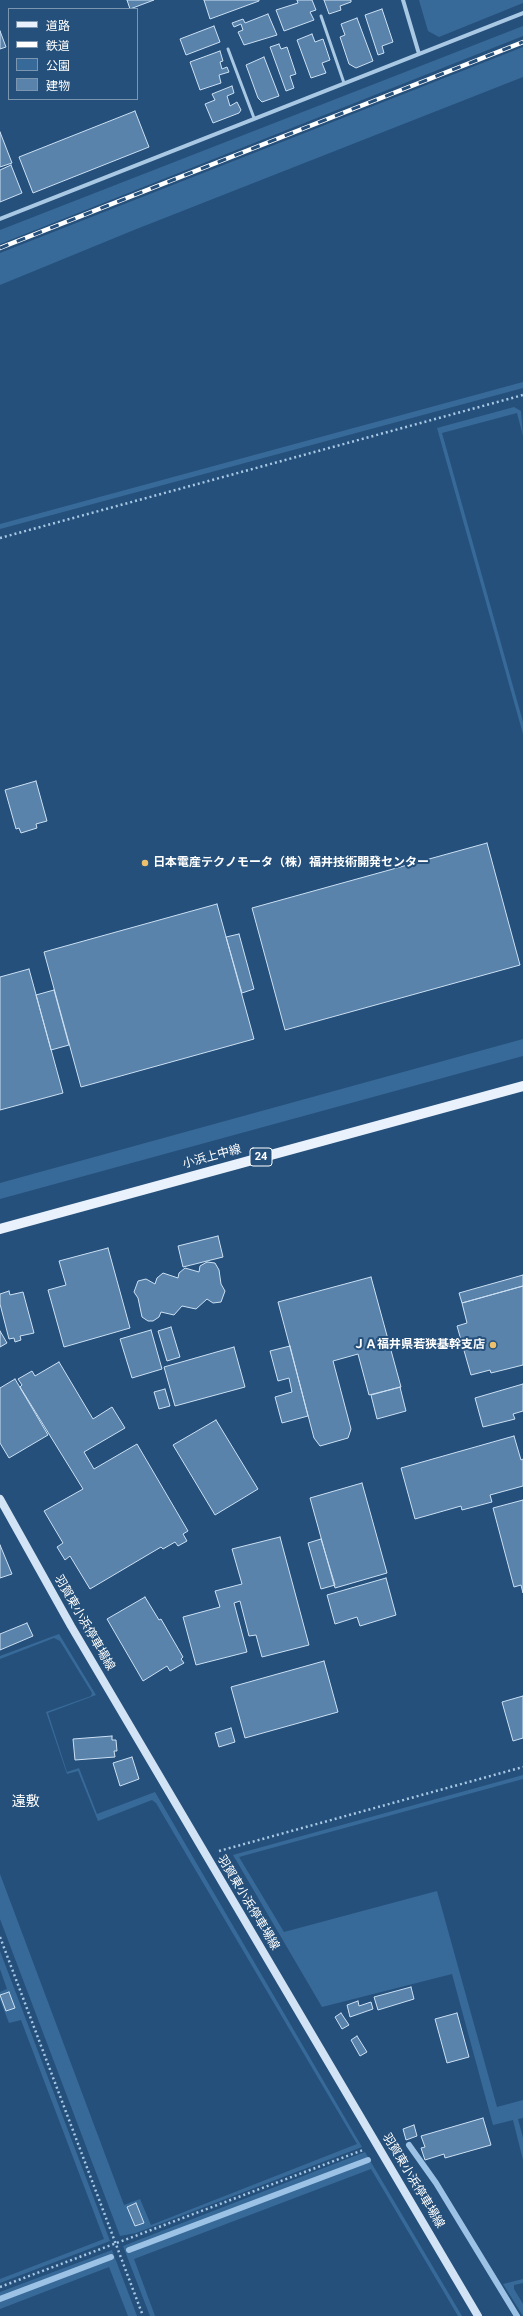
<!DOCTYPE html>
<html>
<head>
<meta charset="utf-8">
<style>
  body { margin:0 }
  #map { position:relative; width:523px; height:2316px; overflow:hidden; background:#25507b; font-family:Roboto,"Noto Sans JP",sans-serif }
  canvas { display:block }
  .legend { position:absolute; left:8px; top:8px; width:130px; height:92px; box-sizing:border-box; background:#25507b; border:1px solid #7c96b0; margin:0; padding:5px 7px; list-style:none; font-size:12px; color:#fff }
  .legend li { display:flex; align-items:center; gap:8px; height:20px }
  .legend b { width:20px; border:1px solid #7c96b0 }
</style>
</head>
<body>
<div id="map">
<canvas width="523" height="2316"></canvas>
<ul class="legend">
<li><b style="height:5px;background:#e8f1fc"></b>道路</li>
<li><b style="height:5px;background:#fff"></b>鉄道</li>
<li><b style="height:11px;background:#386a99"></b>公園</li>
<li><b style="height:11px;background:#5983ab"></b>建物</li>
</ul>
</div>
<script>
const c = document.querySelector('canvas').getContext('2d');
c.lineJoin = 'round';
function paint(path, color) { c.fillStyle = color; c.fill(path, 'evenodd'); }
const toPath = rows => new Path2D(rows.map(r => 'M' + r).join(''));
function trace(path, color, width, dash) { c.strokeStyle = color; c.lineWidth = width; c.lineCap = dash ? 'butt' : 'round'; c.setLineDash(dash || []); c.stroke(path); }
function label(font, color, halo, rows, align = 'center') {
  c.font = font + ' Roboto,"Noto Sans JP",sans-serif'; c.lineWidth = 4; c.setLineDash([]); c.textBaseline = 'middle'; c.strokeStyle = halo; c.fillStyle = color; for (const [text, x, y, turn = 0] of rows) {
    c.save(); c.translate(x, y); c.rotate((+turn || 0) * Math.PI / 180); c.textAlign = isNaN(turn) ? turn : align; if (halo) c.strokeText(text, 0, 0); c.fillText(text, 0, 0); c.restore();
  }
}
const green = toPath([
  [419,0,523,0,523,3,439,37,428,31],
  [523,26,523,36,0,244,0,230],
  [523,47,523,77,134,230,0,285,0,253],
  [523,382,523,388,0,529,0,524],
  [514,407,521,411,523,436,517,413,442,433,523,722,523,734,437,428],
  [523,1039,523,1056,0,1199,0,1183],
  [59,1634,96,1695,48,1713,67,1772,79,1768,97,1814,155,1792,362,2147,136,2233,120,2236,0,1919,0,1874,124,2205,140,2199,151,2225,357,2144,156,1803,152,1800,98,1821,78,1771,67,1774,46,1712,91,1696,92,1693,60,1641,54,1638,0,1659,0,1656],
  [523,1775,523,1779,239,1857,284,1932,437,1891,497,2107,523,2100,523,2118,518,2119,523,2138,523,2160,513,2120,493,2125,452,1974,322,2007,233,1855],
  [0,1951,110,2241,0,2283,0,2279,104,2239,21,2020,9,2023,0,2000,0,1992,7,1989,0,1969],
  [365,2152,462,2316,458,2316,371,2169,134,2259,155,2316,150,2316,123,2246],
  [112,2250,137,2316,128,2316,109,2267,0,2309,0,2292],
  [523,2279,523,2283,514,2285,514,2289,523,2304,523,2316,503,2284]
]);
const stream = toPath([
  [409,2145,436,2183,517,2316],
  [129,2250,368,2160],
  [0,2299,111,2257]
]);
const building = toPath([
  [127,0,154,0,130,9,127,0],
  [204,0,259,0,259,1,210,19,204,0],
  [297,0,312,0,316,10,310,12,314,20,284,31,276,10,298,3,297,0],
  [324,0,351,0,351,2,340,6,341,10,329,14,324,0],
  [382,9,393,42,382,46,384,53,378,55,365,15,382,9],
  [268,14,277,35,244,45,238,32,243,30,241,24,234,27,232,23,243,19,245,23,268,14],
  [357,18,373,61,356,68,349,64,340,37,345,35,341,24,357,18],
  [214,26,220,42,186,55,180,39,214,26],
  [0,31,6,47,0,49,0,31],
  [312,34,315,42,323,39,330,60,322,63,326,73,311,78,297,40,312,34],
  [279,44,281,49,287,47,296,74,290,76,294,88,286,91,270,47,279,44],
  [220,51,223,61,220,62,222,69,227,67,229,72,219,75,221,83,200,90,190,62,220,51],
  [264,57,279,96,262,102,258,98,246,65,264,57],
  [232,86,234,93,227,96,230,106,237,102,241,110,239,113,213,123,205,104,215,100,212,94,232,86],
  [135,111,149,147,33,193,19,157,135,111],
  [0,132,12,163,0,167,0,132],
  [11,165,22,193,0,202,0,170,11,165],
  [36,781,47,821,36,824,37,828,21,833,19,828,16,829,5,790,36,781],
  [487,843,520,965,285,1030,252,908,487,843],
  [217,904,254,1039,81,1087,44,952,217,904],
  [239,934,254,989,242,993,226,937,239,934],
  [29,969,63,1093,0,1110,0,977,29,969],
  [54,990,69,1045,51,1050,36,995,54,990],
  [218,1236,223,1257,183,1267,178,1246,218,1236],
  [108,1248,130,1328,64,1347,48,1290,66,1285,59,1261,108,1248],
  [207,1262,215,1263,219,1270,221,1284,225,1291,221,1302,213,1303,207,1299,196,1309,182,1306,174,1315,161,1312,159,1317,153,1321,148,1321,142,1317,138,1298,134,1292,138,1281,146,1279,155,1284,157,1278,163,1273,178,1278,179,1273,185,1268,199,1272,200,1266,207,1262],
  [523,1275,523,1286,462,1303,459,1293,523,1275],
  [371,1277,401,1387,369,1395,358,1354,333,1361,351,1429,348,1438,320,1446,314,1438,278,1302,371,1277],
  [523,1286,523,1365,491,1373,490,1370,471,1375,457,1326,467,1323,462,1303,523,1286],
  [9,1291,10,1295,23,1292,34,1333,20,1336,21,1340,15,1342,14,1338,9,1339,0,1304,0,1294,9,1291],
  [171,1327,180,1357,167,1361,158,1331,171,1327],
  [151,1330,162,1369,132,1378,120,1339,151,1330],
  [0,1331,7,1343,0,1347,0,1331],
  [290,1346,308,1416,282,1423,275,1397,292,1392,289,1378,278,1381,270,1351,290,1346],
  [234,1347,245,1387,175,1406,164,1367,234,1347],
  [59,1362,93,1419,112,1407,125,1428,84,1452,94,1469,137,1444,188,1531,183,1534,187,1541,178,1546,175,1542,163,1549,161,1547,90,1589,70,1556,65,1560,57,1547,63,1543,44,1511,83,1489,20,1387,22,1385,18,1379,32,1371,35,1376,59,1362],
  [15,1379,48,1435,9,1458,0,1443,0,1388,15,1379],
  [523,1384,523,1411,513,1414,515,1419,483,1427,475,1398,523,1384],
  [400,1387,406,1411,377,1419,371,1395,400,1387],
  [165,1389,170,1406,159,1409,154,1392,165,1389],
  [216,1420,258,1489,215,1515,173,1445,216,1420],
  [514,1436,521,1460,523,1459,523,1486,490,1495,492,1502,462,1510,461,1506,415,1519,401,1468,514,1436],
  [362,1483,387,1573,335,1588,310,1498,362,1483],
  [523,1500,523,1593,521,1585,514,1587,493,1508,523,1500],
  [280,1537,309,1645,262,1657,256,1635,249,1636,240,1601,234,1603,247,1652,196,1665,183,1617,220,1607,215,1591,242,1584,232,1549,280,1537],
  [321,1539,335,1585,321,1589,308,1543,321,1539],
  [0,1545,12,1574,0,1578,0,1545],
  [386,1578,396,1615,360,1626,357,1617,335,1624,327,1595,386,1578],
  [145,1597,159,1620,161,1619,183,1657,181,1659,184,1663,170,1671,167,1666,143,1681,107,1619,145,1597],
  [27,1623,33,1636,0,1650,0,1634,27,1623],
  [324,1661,338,1712,245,1738,231,1687,324,1661],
  [523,1696,523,1738,513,1741,502,1702,523,1696],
  [231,1728,235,1742,219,1747,215,1733,231,1728],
  [112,1736,112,1740,116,1740,117,1751,114,1751,115,1757,75,1760,73,1739,112,1736],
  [132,1757,139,1779,120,1786,113,1763,132,1757],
  [411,1987,414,1999,378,2010,374,1997,411,1987],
  [9,1992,15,2008,6,2011,0,1995,9,1992],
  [358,2001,359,2006,371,2002,373,2009,350,2017,347,2005,358,2001],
  [341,2013,349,2025,342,2029,335,2017,341,2013],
  [457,2013,469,2057,447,2063,435,2019,457,2013],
  [357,2036,367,2052,360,2056,351,2040,357,2036],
  [483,2118,491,2145,445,2158,444,2154,425,2160,421,2148,425,2147,421,2136,483,2118],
  [414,2125,417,2136,406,2140,403,2129,414,2125],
  [136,2203,144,2223,135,2226,127,2207,136,2203]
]);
const path = toPath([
  [0,538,523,395],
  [219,1851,523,1767],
  [0,1937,143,2316],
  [0,2287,363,2150]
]);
const service = toPath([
  [321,16,344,83],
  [228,49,254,118]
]);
const minor = toPath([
  [403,0,419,54],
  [0,219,523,13]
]);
const secondary = toPath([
  [0,1499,71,1626,478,2316]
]);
const primary = toPath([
  [0,1229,523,1086]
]);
const rail = toPath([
  [0,248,523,42]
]);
const markers = [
  [145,863,4,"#eec06c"],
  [493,1345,4,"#eec06c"]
];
const shields = [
  [261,1157,22]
];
const shieldNames = [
  ["24",261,1157]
];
const poiNames = [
  ["日本電産テクノモータ（株）福井技術開発センター",153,863],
  ["ＪＡ福井県若狭基幹支店",485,1345,"right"]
];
const streetNames = [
  ["小浜上中線",212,1157,-15],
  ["羽賀東小浜停車場線",84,1623,60],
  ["羽賀東小浜停車場線",248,1903,59],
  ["羽賀東小浜停車場線",413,2181,59]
];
const quarterNames = [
  ["遠敷",26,1802]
];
paint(green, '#386a99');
trace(stream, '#9cc3e5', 6);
paint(building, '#5983ab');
trace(building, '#cbe0f4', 1);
trace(path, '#a8c8e4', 2.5, [2, 3]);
trace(service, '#a8c8e4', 3);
trace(minor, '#a8c8e4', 4);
trace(secondary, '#d1e3f4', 8);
trace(primary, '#e8f1fc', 10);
trace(rail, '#fff', 4.5);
trace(rail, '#25507b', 3, [9]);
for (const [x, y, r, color] of markers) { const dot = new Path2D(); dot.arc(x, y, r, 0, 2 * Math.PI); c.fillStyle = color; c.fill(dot); trace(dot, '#25507b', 1.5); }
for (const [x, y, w] of shields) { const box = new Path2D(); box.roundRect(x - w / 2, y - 9, w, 18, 3); c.fillStyle = '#25507b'; c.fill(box); trace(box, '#fff', 1); }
label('bold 11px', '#fff', null, shieldNames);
label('bold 12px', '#fff', '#25507b', poiNames, 'left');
label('12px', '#fff', '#25507b', streetNames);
label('14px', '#fff', '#25507b', quarterNames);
</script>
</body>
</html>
